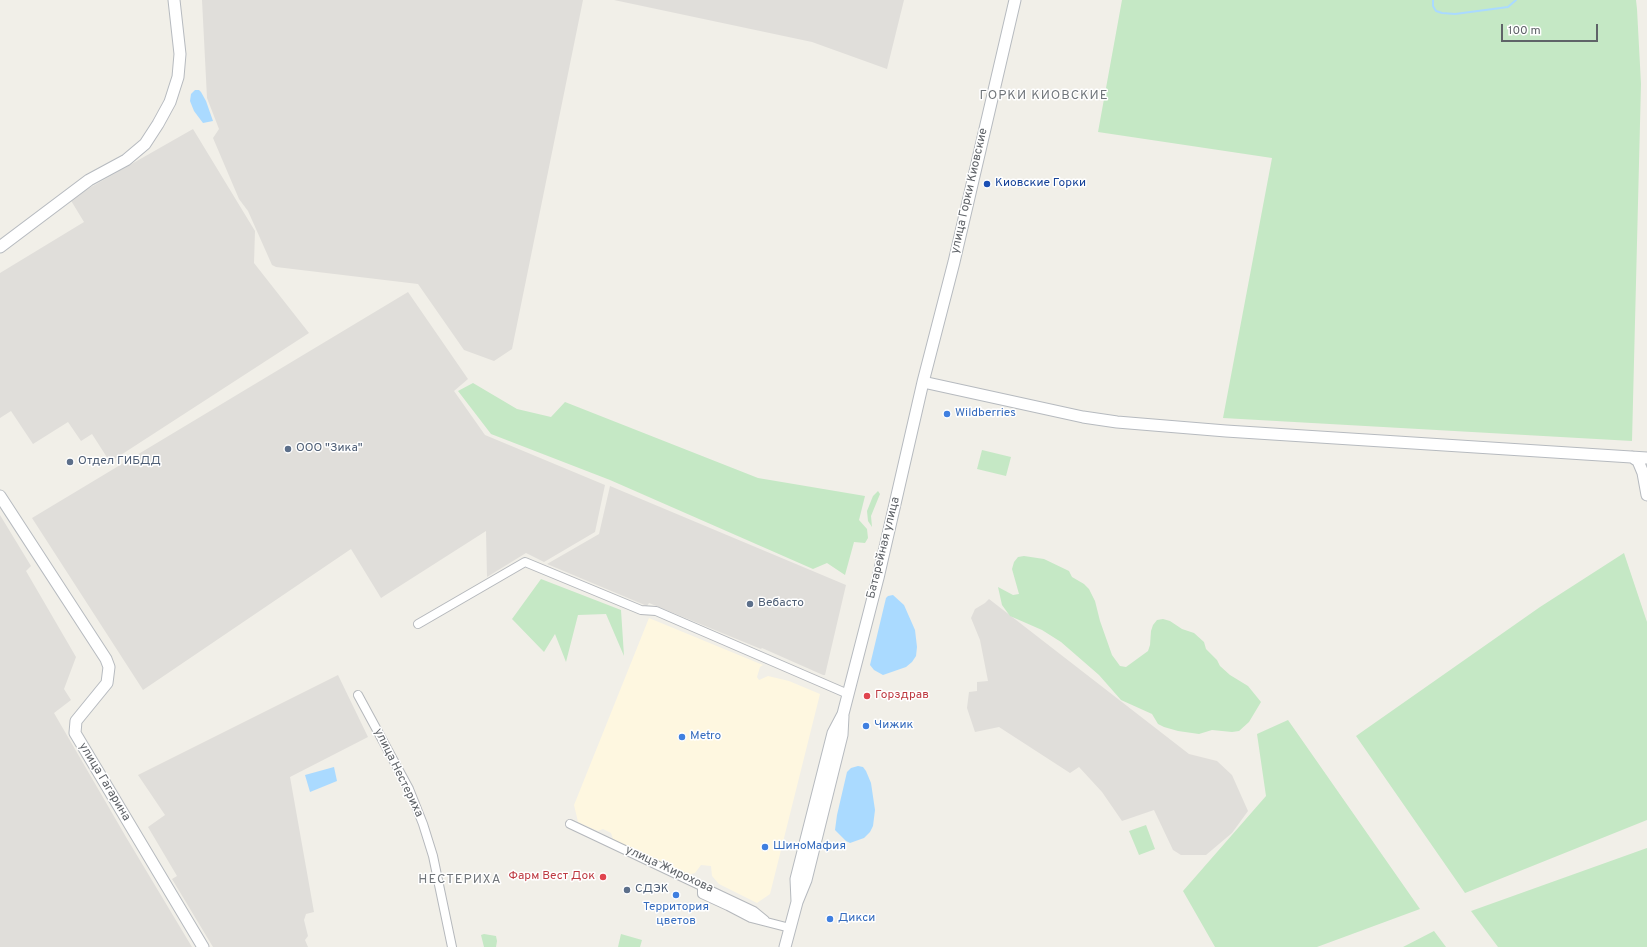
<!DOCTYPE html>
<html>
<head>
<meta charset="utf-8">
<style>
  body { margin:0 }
  #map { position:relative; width:1647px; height:947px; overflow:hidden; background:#f1efe8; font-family:Overpass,sans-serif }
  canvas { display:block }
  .scale { position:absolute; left:1501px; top:24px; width:97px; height:18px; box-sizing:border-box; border:2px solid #5f6368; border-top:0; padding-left:5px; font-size:12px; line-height:14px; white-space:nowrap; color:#5f6368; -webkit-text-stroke:3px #fff; paint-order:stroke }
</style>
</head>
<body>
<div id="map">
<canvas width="1647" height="947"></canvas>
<div class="scale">100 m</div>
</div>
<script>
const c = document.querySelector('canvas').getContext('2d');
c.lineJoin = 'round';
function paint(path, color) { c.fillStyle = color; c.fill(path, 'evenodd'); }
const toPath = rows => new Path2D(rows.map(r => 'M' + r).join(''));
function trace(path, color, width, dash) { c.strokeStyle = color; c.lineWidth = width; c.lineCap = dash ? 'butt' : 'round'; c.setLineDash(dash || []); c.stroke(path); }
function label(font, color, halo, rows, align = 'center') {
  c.font = font + ' Overpass,sans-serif'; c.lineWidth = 3; c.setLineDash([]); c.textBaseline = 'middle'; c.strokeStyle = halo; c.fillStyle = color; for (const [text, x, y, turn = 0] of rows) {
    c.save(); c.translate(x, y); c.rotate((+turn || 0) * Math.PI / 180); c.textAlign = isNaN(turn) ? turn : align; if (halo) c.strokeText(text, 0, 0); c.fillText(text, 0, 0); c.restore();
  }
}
const commercial = toPath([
  [649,618,763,665,760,667,757,677,759,680,768,676,789,681,820,694,770,894,757,903,719,884,712,876,711,866,701,865,695,873,687,875,683,875,613,839,611,833,603,829,598,831,578,822,574,805]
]);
const industrial = toPath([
  [202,0,583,0,512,349,494,361,464,350,418,284,276,267,272,265,248,211,239,199,213,138,219,129,207,98],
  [614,0,904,0,887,69,812,42],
  [193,129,255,231,254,263,309,333,110,462,92,434,81,441,68,422,33,444,11,411,0,418,0,273,84,222,70,199],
  [408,292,468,379,454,391,485,435,605,485,595,532,544,562,526,553,487,577,486,531,381,598,351,549,143,690,32,518],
  [610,486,846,585,825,675,823,675,762,648,761,649,649,603,647,606,547,564,599,534],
  [0,515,31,566,26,571,76,657,64,689,71,700,54,713,126,837,192,947,0,947],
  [989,599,1189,754,1217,761,1232,775,1248,811,1232,833,1206,855,1181,855,1173,850,1154,810,1122,821,1102,792,1079,767,1070,773,999,727,975,732,967,708,969,692,977,691,977,682,988,681,980,640,971,618,975,609,985,603],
  [338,675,368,737,290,777,314,912,306,914,304,920,308,936,305,940,308,947,213,947,172,879,177,876,148,827,165,815,138,775]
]);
const green = toPath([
  [1122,0,1636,0,1637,9,1641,84,1632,441,1223,418,1272,158,1098,132],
  [473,383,517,409,551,417,565,402,758,478,865,496,859,520,867,529,868,538,865,543,854,542,845,575,827,563,813,569,610,480,491,434,458,391],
  [982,450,1011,457,1006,476,977,469],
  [878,491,880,494,871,516,872,527,868,521,867,511,873,496],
  [1624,553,1647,622,1647,820,1465,893,1356,736,1540,607],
  [1024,556,1044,559,1069,571,1072,577,1084,584,1089,589,1095,601,1100,621,1112,655,1120,666,1126,667,1148,651,1150,645,1151,631,1153,625,1157,620,1163,619,1170,621,1182,629,1194,633,1204,642,1206,649,1217,660,1220,666,1230,675,1248,686,1261,702,1249,722,1239,731,1232,732,1212,730,1199,734,1178,731,1164,727,1158,724,1152,714,1121,700,1099,675,1061,642,1042,630,1010,616,1002,605,998,587,1013,595,1019,594,1012,569,1014,562,1018,557],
  [541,579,621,610,624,656,606,614,578,615,566,662,555,634,544,652,512,619],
  [1288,720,1420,909,1317,947,1215,947,1183,891,1266,796,1257,734],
  [1146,825,1155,849,1139,855,1129,831],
  [1647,848,1647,947,1498,947,1471,911],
  [1434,931,1446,947,1403,947],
  [484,934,496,936,497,941,496,947,484,947,481,935],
  [621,934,642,940,640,947,618,947]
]);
const water = toPath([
  [195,90,199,90,201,92,206,101,213,121,203,123,194,111,190,101,191,94],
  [893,595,904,605,915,630,917,647,916,656,912,662,906,667,883,675,874,670,870,665,886,598,888,596],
  [858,766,863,767,866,771,871,783,875,810,873,826,870,832,864,838,850,843,846,841,835,830,837,815,847,772,851,768],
  [334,767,337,781,310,792,305,775]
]);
const stream = toPath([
  [1433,0,1433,6,1436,11,1442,13,1455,14,1508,7,1516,0]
]);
const street = toPath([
  [418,624,525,562,641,610,656,611,848,694],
  [358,695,409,789,423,824,433,856,452,947],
  [570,824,754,911,765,920],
  [702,886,702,894,728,906,751,918,790,928]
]);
const secondary = toPath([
  [0,247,89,180,126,160,145,144,158,124,170,102,178,77,180,54,174,0],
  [923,382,1083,417,1117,422,1226,431,1647,458],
  [1632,457,1638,461,1643,473,1647,495],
  [0,496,106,659,109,667,107,683,76,721,75,733,203,947],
  [797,901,796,879,833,733,843,714,878,578,923,382,954,262,1015,0],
  [785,947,797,902,806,880,842,735,843,716]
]);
const markers = [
  [987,184,4,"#1a4fb4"],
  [947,414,4,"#3f7fe0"],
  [288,449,4,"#5c6f8a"],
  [70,462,4,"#5c6f8a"],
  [750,604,4,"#5c6f8a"],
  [867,696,4,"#e0444e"],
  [866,726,4,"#3f7fe0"],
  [682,737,4,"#3f7fe0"],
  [765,847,4,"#3f7fe0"],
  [603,877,4,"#e0444e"],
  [627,890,4,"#5c6f8a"],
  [676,895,4,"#3f7fe0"],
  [830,919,4,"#3f7fe0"]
];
const transitNames = [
  ["Киовские Горки",995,184]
];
const streetNames = [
  ["улица Горки Киовские",970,191,-77],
  ["Батарейная улица",884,548,-76],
  ["улица Нестериха",398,773,64],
  ["улица Гагарина",104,782,59],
  ["улица Жирохова",669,870,25]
];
const shopNames = [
  ["Wildberries",955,414],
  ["Чижик",874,726],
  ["Metro",690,737],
  ["ШиноМафия",773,847],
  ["Территория",676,908,"center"],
  ["цветов",676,922,"center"],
  ["Дикси",838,919]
];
const serviceNames = [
  ["ООО \"Зика\"",296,449],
  ["Отдел ГИБДД",78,462],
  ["Вебасто",758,604],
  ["СДЭК",635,890]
];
const healthNames = [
  ["Горздрав",875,696],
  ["Фарм Вест Док",595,877,"right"]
];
const neighbourhoodNames = [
  ["ГОРКИ КИОВСКИЕ",1044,96],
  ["НЕСТЕРИХА",460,880]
];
paint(commercial, '#fef7e0');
paint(industrial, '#e0deda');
paint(green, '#c5e8c5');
paint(water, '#aadaff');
trace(stream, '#aadaff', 2);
trace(street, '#b5b8bc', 10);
trace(secondary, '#b6babf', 13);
trace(street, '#fff', 8);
trace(secondary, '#fff', 11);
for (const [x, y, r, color] of markers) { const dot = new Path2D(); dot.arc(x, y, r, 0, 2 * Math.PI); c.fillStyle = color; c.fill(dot); trace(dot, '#fff', 1.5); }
label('12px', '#164399', '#fff', transitNames, 'left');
label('12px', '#5f6368', '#fff', streetNames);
label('12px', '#366cbe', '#fff', shopNames, 'left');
label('12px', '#4e5e75', '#fff', serviceNames, 'left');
label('12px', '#be3a42', '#fff', healthNames, 'left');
c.letterSpacing = '1px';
label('13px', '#70757a', '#fff', neighbourhoodNames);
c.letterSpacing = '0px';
</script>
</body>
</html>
